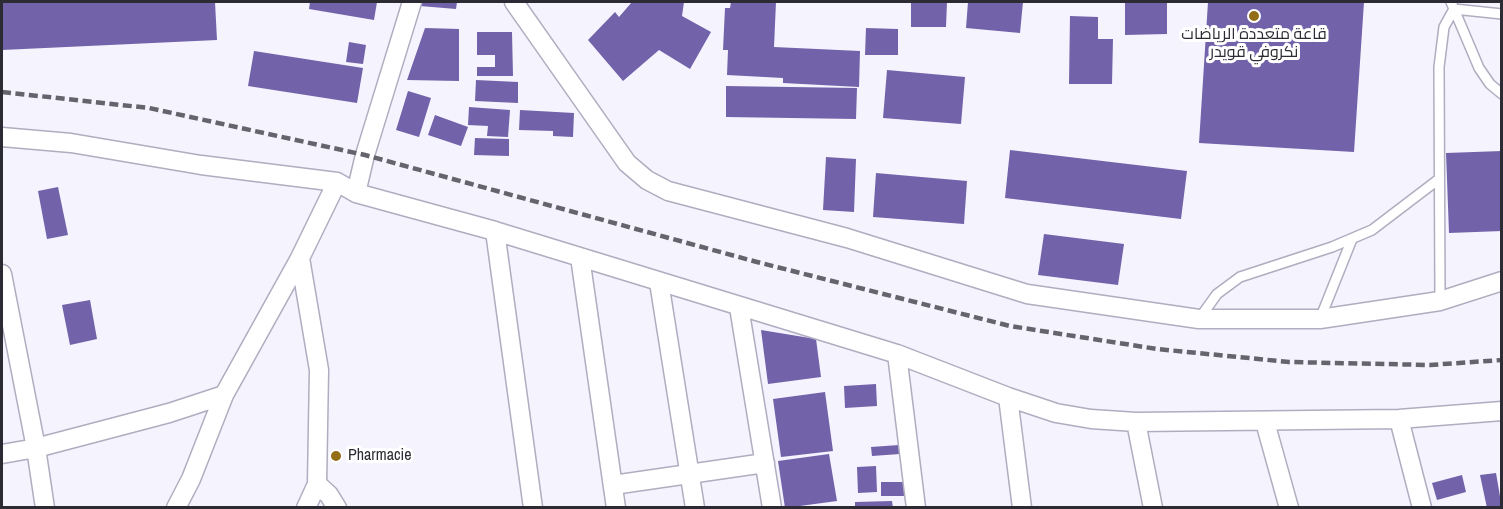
<!DOCTYPE html>
<html>
<head>
<meta charset="utf-8">
<style>
  body { margin:0 }
  #map { position:relative; width:1503px; height:509px; overflow:hidden; background:#f4f3fe; font-family:"Archivo Narrow",sans-serif }
  canvas { display:block }
  .frame { position:absolute; inset:0; border:3px solid #2c2b33; pointer-events:none }
</style>
</head>
<body>
<div id="map">
<canvas width="1503" height="509"></canvas>
<div class="frame"></div>
</div>
<script>
const c = document.querySelector('canvas').getContext('2d');
c.lineJoin = 'round';
function paint(path, color) { c.fillStyle = color; c.fill(path, 'evenodd'); }
const toPath = rows => new Path2D(rows.map(r => 'M' + r).join(''));
function trace(path, color, width, dash) { c.strokeStyle = color; c.lineWidth = width; c.lineCap = dash ? 'butt' : 'round'; c.setLineDash(dash || []); c.stroke(path); }
function label(font, color, halo, rows, align = 'center') {
  c.font = font + ' "Archivo Narrow",Cairo,sans-serif'; c.lineWidth = 6; c.setLineDash([]); c.textBaseline = 'middle'; c.strokeStyle = halo; c.fillStyle = color; for (const [text, x, y, turn = 0] of rows) {
    c.save(); c.translate(x, y); c.rotate((+turn || 0) * Math.PI / 180); c.textAlign = isNaN(turn) ? turn : align; if (halo) c.strokeText(text, 0, 0); c.fillText(text, 0, 0); c.restore();
  }
}
const building = toPath([
  [2,2,215,2,217,40,2,50],
  [310,2,377,2,374,20,309,9],
  [422,2,457,2,456,9,420,6],
  [632,2,684,2,682,16,711,32,690,69,659,50,623,81,588,40,615,12,619,17],
  [731,2,776,2,774,47,860,51,859,87,783,83,783,78,727,75,728,50,723,50,725,8,730,8],
  [911,2,947,2,946,27,911,27],
  [968,2,1023,2,1020,33,966,28],
  [1125,2,1160,2,1160,3,1167,3,1167,34,1125,35],
  [1208,2,1364,2,1354,152,1199,143],
  [1070,16,1098,17,1098,39,1113,39,1112,84,1069,84],
  [425,28,459,29,459,81,407,80],
  [866,28,898,29,898,55,865,55],
  [477,32,512,32,513,76,477,76,477,67,495,67,495,55,477,55],
  [349,42,366,45,363,64,346,62],
  [254,51,363,68,357,103,248,86],
  [887,70,965,77,961,124,883,118],
  [476,80,518,82,518,103,475,101],
  [726,86,857,88,856,119,726,117],
  [408,91,431,98,419,137,396,130],
  [469,107,510,110,508,137,487,136,488,126,468,125],
  [520,110,574,113,573,137,553,136,553,131,519,130],
  [435,115,468,127,461,146,428,135],
  [475,138,509,139,509,156,474,155],
  [1010,150,1187,171,1181,219,1005,198],
  [1502,151,1502,231,1449,233,1446,153],
  [826,157,856,159,854,212,823,210],
  [876,173,967,181,964,224,873,217],
  [58,187,68,235,47,239,38,191],
  [1044,234,1124,244,1118,285,1038,275],
  [90,300,97,339,70,345,62,305],
  [761,330,816,339,821,377,768,384],
  [876,384,877,406,845,408,844,386],
  [825,392,833,451,781,457,773,399],
  [899,445,900,454,872,456,871,447],
  [829,454,837,501,785,508,778,461],
  [876,466,877,492,858,493,857,467],
  [1496,473,1502,508,1487,508,1480,475],
  [1462,475,1466,492,1437,500,1432,483],
  [881,482,908,482,908,496,881,496],
  [892,501,893,508,855,508,855,502]
]);
const lane = toPath([
  [1451,2,1479,68,1490,84,1502,94],
  [1440,301,1439,67,1444,27,1454,9,1502,14],
  [1199,319,1217,294,1240,277,1332,247,1372,230,1439,179],
  [1320,319,1352,239]
]);
const street = toPath([
  [514,2,627,163,647,180,668,191,847,238,1027,294,1199,319,1320,319,1440,301,1502,281],
  [2,137,71,143,201,165,337,182,356,193,495,231,897,354],
  [337,182,300,258,319,370,317,484,329,495,337,508],
  [356,193,365,155,412,2],
  [495,231,533,508],
  [580,257,616,508],
  [2,274,36,448,45,508],
  [659,282,695,508],
  [739,307,772,508],
  [1399,419,1422,508],
  [1136,422,1153,508],
  [1265,422,1289,508],
  [2,454,36,448,169,413,224,395,300,258],
  [613,485,765,463],
  [176,508,191,479,224,395],
  [306,508,317,484],
  [916,508,897,354,1008,397],
  [1022,508,1008,397,1056,413,1091,419,1136,422,1399,419,1502,411]
]);
const rail = toPath([
  [2,92,149,108,365,155,757,262,1010,326,1157,349,1289,362,1430,365,1502,360]
]);
const markers = [
  [1254,16,6,"#946e17"],
  [336,456,6,"#946e17"]
];
const poiNames = [
  ["قاعة متعددة الرياضات",1254,35],
  ["نكروفي قويدر",1254,53],
  ["Pharmacie",348,456,"left"]
];
paint(building, '#7262aa');
trace(lane, '#afadbf', 12);
trace(street, '#afadbf', 21);
trace(lane, '#fff', 9);
trace(street, '#fff', 18);
trace(rail, '#65646d', 4.5, [9, 4.5]);
for (const [x, y, r, color] of markers) { const dot = new Path2D(); dot.arc(x, y, r, 0, 2 * Math.PI); c.fillStyle = color; c.fill(dot); trace(dot, '#fff', 2); }
label('16px', '#2c2b33', '#fff', poiNames);
</script>
</body>
</html>
